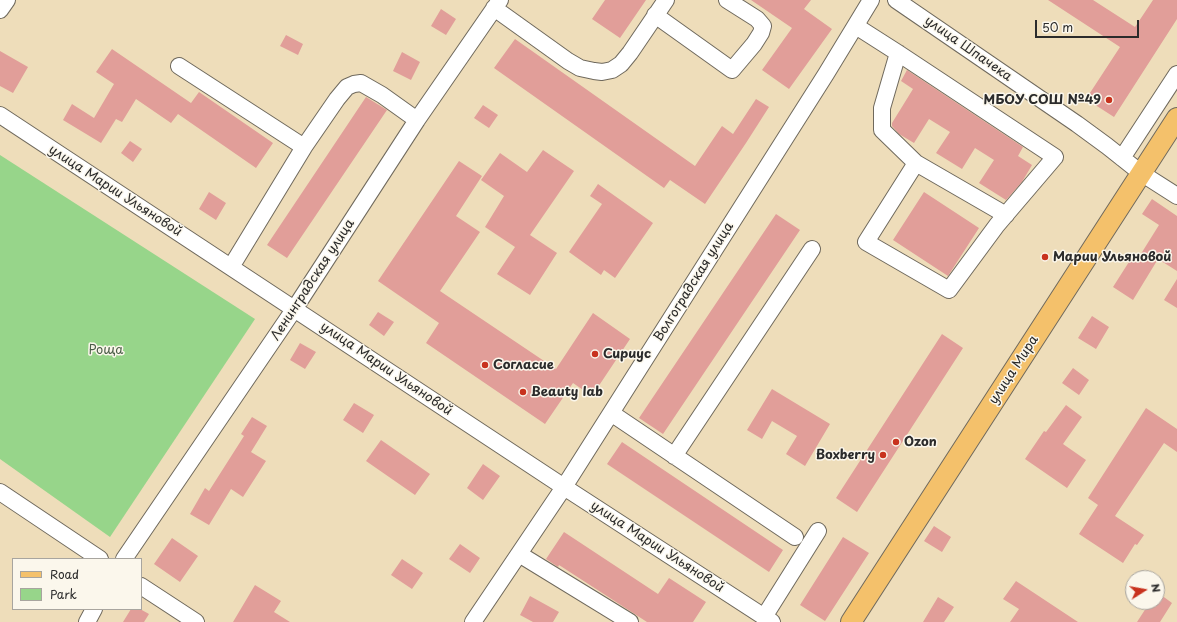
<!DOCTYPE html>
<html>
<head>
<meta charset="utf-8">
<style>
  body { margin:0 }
  #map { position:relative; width:1177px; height:622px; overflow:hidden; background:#eeddba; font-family:"Playpen Sans",sans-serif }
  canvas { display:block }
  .legend { position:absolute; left:12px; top:558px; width:130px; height:52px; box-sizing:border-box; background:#fbf7ec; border:1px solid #a8a59f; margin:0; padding:5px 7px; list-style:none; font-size:12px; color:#2b2b2b }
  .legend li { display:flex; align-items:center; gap:8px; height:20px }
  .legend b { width:20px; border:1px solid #a8a59f }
  .north { position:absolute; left:1125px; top:570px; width:40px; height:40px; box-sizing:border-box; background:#fbf7ec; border:1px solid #a8a59f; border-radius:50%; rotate:79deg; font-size:11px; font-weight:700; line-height:16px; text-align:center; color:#2b2b2b }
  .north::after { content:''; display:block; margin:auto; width:14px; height:18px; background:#c8321e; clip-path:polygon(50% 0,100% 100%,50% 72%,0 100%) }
  .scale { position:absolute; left:1035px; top:20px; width:104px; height:18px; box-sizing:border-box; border:2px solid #2b2b2b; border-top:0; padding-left:5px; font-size:12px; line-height:14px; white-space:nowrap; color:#2b2b2b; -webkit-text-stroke:3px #fbf7ec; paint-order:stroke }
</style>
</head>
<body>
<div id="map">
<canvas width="1177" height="622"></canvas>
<ul class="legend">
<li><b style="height:5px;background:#f4c16b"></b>Road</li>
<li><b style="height:11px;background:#97d58a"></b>Park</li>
</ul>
<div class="north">N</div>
<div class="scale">50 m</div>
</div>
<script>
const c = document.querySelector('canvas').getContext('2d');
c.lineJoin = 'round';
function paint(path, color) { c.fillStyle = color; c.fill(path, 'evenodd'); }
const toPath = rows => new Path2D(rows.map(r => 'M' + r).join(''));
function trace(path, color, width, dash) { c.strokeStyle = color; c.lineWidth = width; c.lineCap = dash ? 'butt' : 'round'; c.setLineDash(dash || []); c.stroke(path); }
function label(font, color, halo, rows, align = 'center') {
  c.font = font + ' "Playpen Sans",sans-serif'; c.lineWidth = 3; c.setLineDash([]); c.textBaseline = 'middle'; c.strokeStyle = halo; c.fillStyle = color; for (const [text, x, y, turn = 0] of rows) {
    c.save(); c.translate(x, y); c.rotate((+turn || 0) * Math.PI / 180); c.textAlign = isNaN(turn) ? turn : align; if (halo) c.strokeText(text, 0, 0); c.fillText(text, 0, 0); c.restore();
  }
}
const green = toPath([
  [0,155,255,319,110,537,0,459]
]);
const building = toPath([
  [605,0,646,0,620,38,592,19],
  [751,0,811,0,804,9,832,29,789,89,762,70,792,28],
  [1048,0,1093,0,1135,27,1153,0,1177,0,1177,19,1114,117,1086,99,1120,47],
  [441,9,456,19,446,35,431,26],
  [286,35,303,44,298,55,280,46],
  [515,39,695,166,722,126,733,134,756,99,769,107,746,143,705,204,670,180,664,188,494,68],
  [112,49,191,103,199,92,273,143,256,168,178,114,171,123,136,99,122,122,116,119,101,143,63,120,72,104,94,118,114,84,96,72],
  [0,51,28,67,13,93,0,86],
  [402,52,420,62,411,80,393,71],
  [907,70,1023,147,1018,156,1032,165,1022,182,1006,200,979,183,994,160,975,148,962,169,936,153,950,132,929,119,914,143,899,134,892,126,892,123,913,89,901,81],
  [366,97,387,110,287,258,267,245],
  [483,105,498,115,489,128,474,118],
  [130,141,142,149,133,162,121,153],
  [543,150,574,171,530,235,557,253,530,295,497,274,515,247,485,227,504,196,481,180,500,153,527,172],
  [459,161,482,176,456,216,480,232,440,291,556,369,593,313,630,339,592,396,573,383,545,424,426,343,439,323,378,281],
  [598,184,653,223,615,278,604,270,601,275,569,252,602,204,590,196],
  [209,192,226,203,216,220,199,209],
  [924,192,979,228,948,276,893,240],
  [1152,199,1177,216,1177,271,1158,259,1133,300,1113,287,1134,254,1139,257,1159,225,1142,214],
  [776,214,800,230,663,434,639,418],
  [1177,279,1177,308,1164,300],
  [378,312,394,322,384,336,369,325],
  [1092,316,1109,327,1096,349,1078,338],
  [942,334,963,348,857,512,836,498],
  [300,343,316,352,305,369,290,360],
  [1073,368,1089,380,1079,395,1062,383],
  [772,389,830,424,805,466,786,454,797,436,772,421,762,439,747,430],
  [354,403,374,415,363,433,343,420],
  [1066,405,1082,417,1063,444,1086,460,1067,488,1025,459,1044,431,1046,432],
  [1146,408,1177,429,1177,452,1164,443,1115,516,1144,535,1137,545,1135,544,1123,563,1079,534,1098,505,1088,498],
  [252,417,267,426,251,452,266,461,243,497,231,489,209,525,190,514,205,488,209,491,244,436,241,434],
  [381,440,430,474,415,495,366,461],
  [622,442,783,550,769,572,607,464],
  [483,464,500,476,483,500,467,488],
  [934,526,951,537,942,552,924,541],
  [564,532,658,594,669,578,706,602,693,622,647,622,559,565,558,567,546,559],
  [843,537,869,553,825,621,800,605],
  [172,538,198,556,180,582,154,564],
  [460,544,480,558,470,573,449,559],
  [402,559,423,573,412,589,391,575],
  [1016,581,1078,622,1010,622,1019,609,1003,599],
  [255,585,281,601,274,612,290,622,233,622],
  [1157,592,1172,603,1160,622,1137,622,1150,602,1157,602],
  [530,596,559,612,553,622,533,622,520,615],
  [938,597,954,607,944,622,923,622],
  [131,609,140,609,149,614,144,622,123,622]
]);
const minor = toPath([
  [896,0,1077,124,1107,146,1141,173,1177,196],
  [494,8,568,61,580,68,594,71,602,72,612,70,621,64,630,53,666,0],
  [0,10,7,0],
  [655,15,732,70,754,44,761,33,763,26,757,19,727,0],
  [856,25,862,30,898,53,1055,157,997,225,949,290,866,242,916,163,882,130,882,108,898,53],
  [179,66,304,147,337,99,347,87,354,84,361,83,382,95,417,120],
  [0,115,564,487,772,622],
  [1122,158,1177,74],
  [916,163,1006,215],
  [231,267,304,147],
  [611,413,795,537],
  [674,456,812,249],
  [0,492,100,559],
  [519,554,630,622],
  [124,559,295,308,417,120,500,0],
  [141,586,196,622],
  [764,617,818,531],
  [87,622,94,609],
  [473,622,564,487,826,74,871,0]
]);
const major = toPath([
  [851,622,1177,118]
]);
const markers = [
  [1109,100,4,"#c8321e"],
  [1045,257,4,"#c8321e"],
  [595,354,4,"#c8321e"],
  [485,365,4,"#c8321e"],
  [523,392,4,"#c8321e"],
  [896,442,4,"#c8321e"],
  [883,455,4,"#c8321e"]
];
const streetNames = [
  ["улица Шпачека",968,49,35],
  ["улица Марии Ульяновой",115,191,33],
  ["Ленинградская улица",313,280,-57],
  ["Волгоградская улица",694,282,-58],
  ["улица Марии Ульяновой",386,369,34],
  ["улица Мира",1014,370,-57],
  ["улица Марии Ульяновой",657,547,33]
];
const poiNames = [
  ["МБОУ СОШ №49",1101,100,"right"],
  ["Марии Ульяновой",1053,257],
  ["Сириус",603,354],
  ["Согласие",493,365],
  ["Beauty lab",531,392],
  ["Ozon",904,442],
  ["Boxberry",875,455,"right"]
];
const parkNames = [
  ["Роща",106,350]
];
paint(green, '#97d58a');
paint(building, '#e19e99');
trace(minor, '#6f695d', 18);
trace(major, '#6f695d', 22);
trace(minor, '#fff', 16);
trace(major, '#f4c16b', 20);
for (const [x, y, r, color] of markers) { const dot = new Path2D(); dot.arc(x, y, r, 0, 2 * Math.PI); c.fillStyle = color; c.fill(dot); trace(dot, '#fbf7ec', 1.5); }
label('13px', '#2b2b2b', '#fbf7ec', streetNames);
label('bold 13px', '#2b2b2b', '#fbf7ec', poiNames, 'left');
label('13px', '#4b5e48', '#fbf7ec', parkNames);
</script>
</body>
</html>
